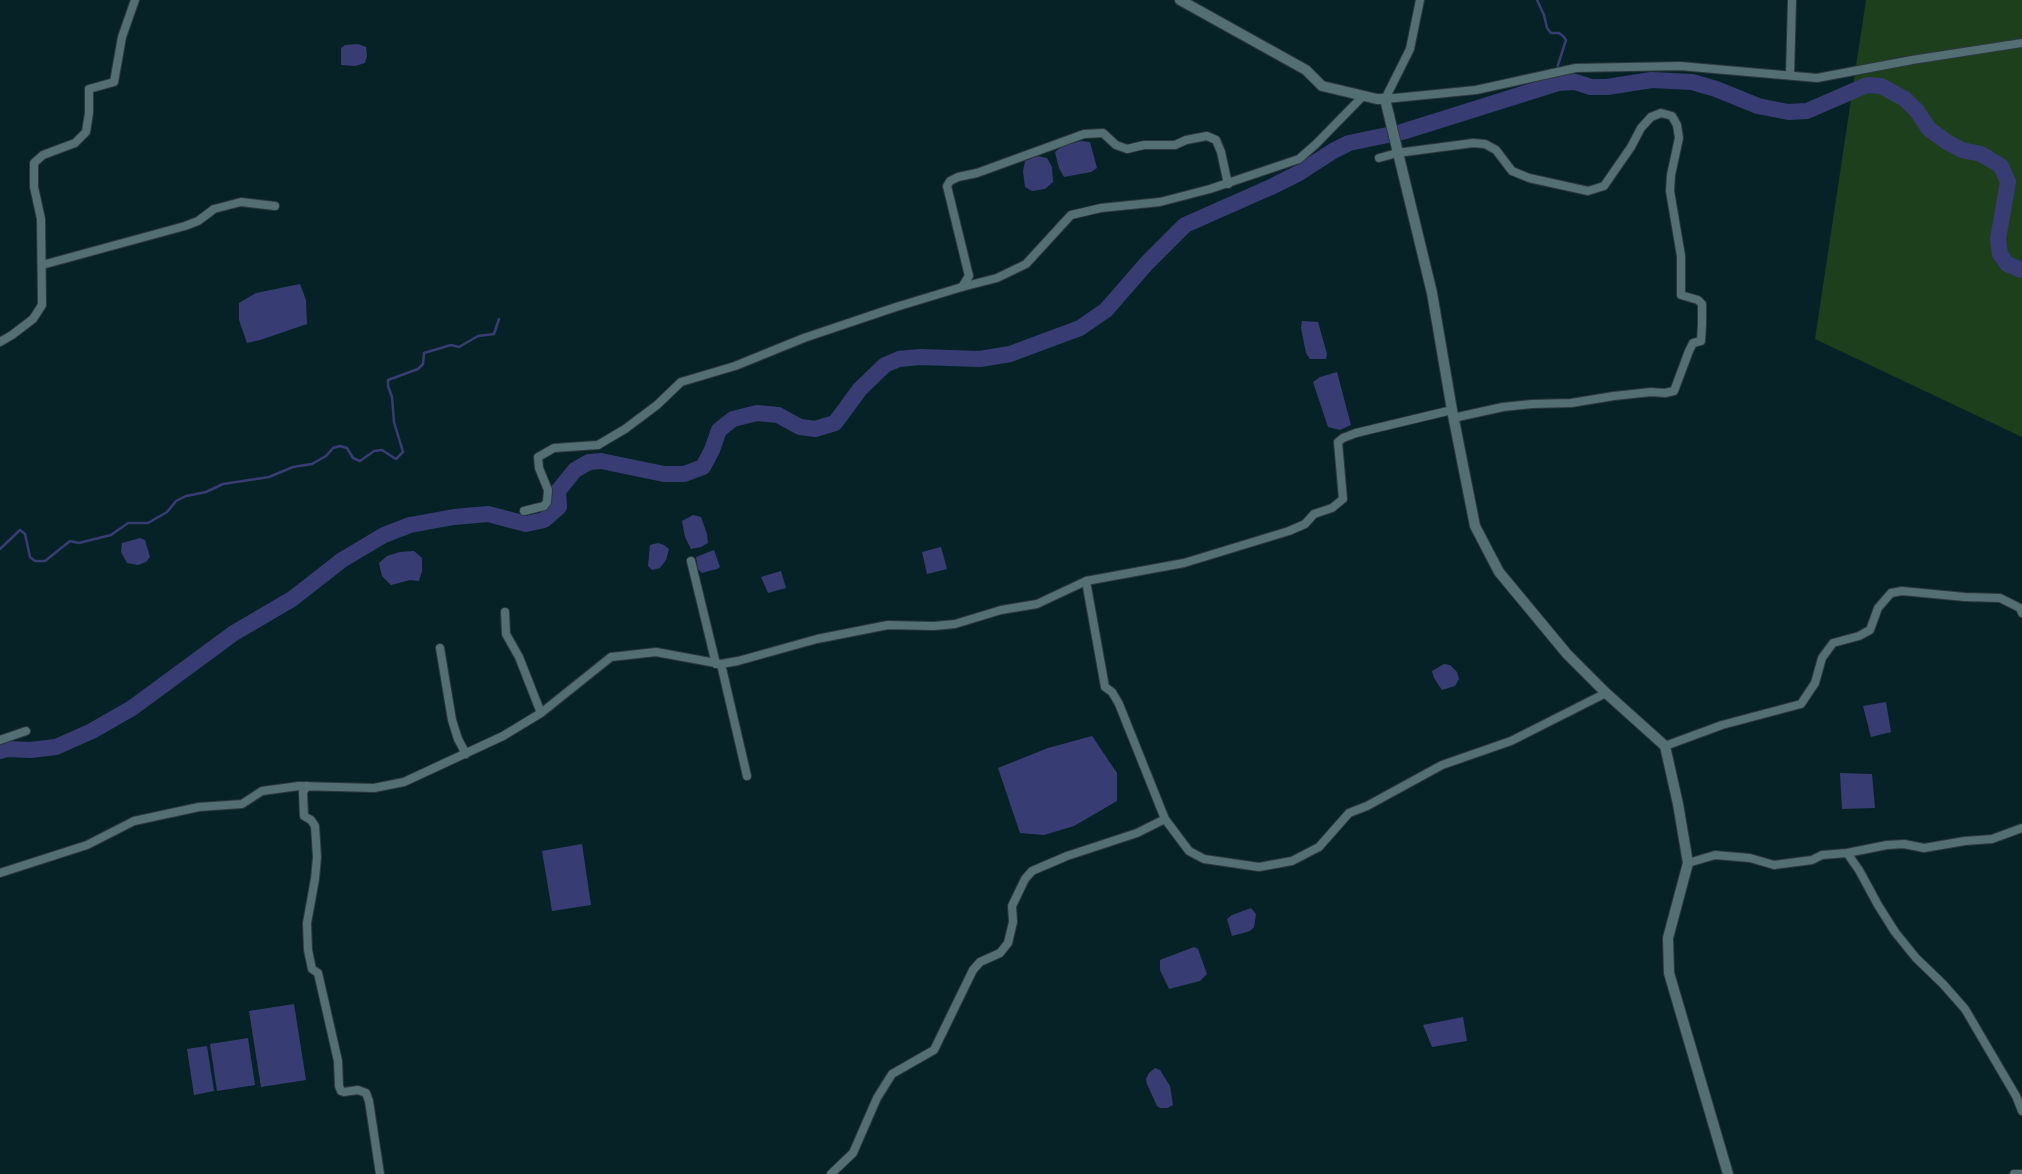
<!DOCTYPE html>
<html>
<head>
<meta charset="utf-8">
<style>
  body { margin:0 }
  canvas { display:block; background:#062226 }
</style>
</head>
<body>
<canvas width="2022" height="1174"></canvas>
<script>
const c = document.querySelector('canvas').getContext('2d');
c.lineJoin = 'round';
function paint(path, color) { c.fillStyle = color; c.fill(path, 'evenodd'); }
const toPath = rows => new Path2D(rows.map(r => 'M' + r).join(''));
function trace(path, color, width, dash) { c.strokeStyle = color; c.lineWidth = width; c.lineCap = dash ? 'butt' : 'round'; c.setLineDash(dash || []); c.stroke(path); }
const green = toPath([
  [1866,0,2022,0,2022,437,1815,339]
]);
const water = toPath([
  [358,44,366,47,367,56,365,63,355,66,341,65,341,48,345,45],
  [1081,141,1090,142,1097,168,1091,172,1064,177,1059,168,1055,152,1062,146],
  [1037,156,1047,158,1052,167,1053,182,1045,189,1032,191,1025,187,1023,171,1025,161],
  [300,284,306,300,307,324,260,340,247,343,239,320,239,303,256,293],
  [1302,321,1318,322,1327,354,1326,359,1310,359,1306,353,1301,328],
  [1337,372,1351,425,1340,430,1328,427,1313,382,1320,377],
  [693,515,701,517,707,534,708,543,701,547,691,549,685,537,682,521],
  [140,538,145,540,150,557,146,562,138,565,127,563,121,552,122,543],
  [658,543,664,545,669,549,666,560,660,568,652,570,648,566,650,545],
  [941,547,947,569,927,574,922,552],
  [714,550,720,567,717,569,702,573,698,569,696,557],
  [414,551,422,558,422,571,419,581,410,580,391,585,382,576,379,563,387,556,400,552],
  [781,571,786,588,768,593,761,577],
  [1444,664,1450,665,1457,672,1459,679,1455,686,1442,690,1434,678,1432,671],
  [1886,702,1891,732,1871,737,1863,706],
  [1092,736,1117,773,1117,801,1074,826,1044,835,1020,833,998,768,1048,748],
  [1840,773,1872,774,1875,808,1842,809],
  [582,844,591,905,552,911,542,851],
  [1251,908,1256,914,1254,927,1250,931,1232,936,1227,919,1232,915],
  [1194,947,1198,949,1207,974,1200,981,1169,989,1160,970,1160,960],
  [294,1004,306,1080,261,1087,249,1011],
  [1463,1017,1467,1041,1432,1047,1423,1025],
  [248,1038,255,1085,217,1091,210,1044],
  [207,1046,214,1091,194,1095,187,1049],
  [1155,1068,1160,1070,1170,1086,1173,1105,1167,1108,1160,1108,1157,1106,1147,1084,1146,1079,1149,1073]
]);
const stream = toPath([
  [1537,0,1544,15,1547,28,1551,33,1559,33,1563,36,1566,40,1558,65,1558,83],
  [0,549,20,530,25,534,30,557,35,561,45,561,70,541,79,543,111,535,128,523,148,523,167,512,176,501,186,496,206,492,223,484,269,477,293,467,312,464,326,456,333,448,340,446,347,448,353,458,360,461,374,451,382,450,396,459,403,452,394,422,392,397,388,386,388,380,418,369,423,364,424,353,451,345,459,347,478,336,494,334,499,319]
]);
const river = toPath([
  [0,751,7,749,30,750,56,747,92,731,132,708,234,633,292,599,342,560,384,535,410,525,454,517,488,514,526,524,544,520,559,507,558,491,575,470,589,462,601,461,664,474,684,474,703,467,712,450,719,430,733,419,757,413,778,415,800,427,815,429,835,423,860,389,885,365,899,359,920,357,980,359,1010,354,1080,328,1106,310,1147,263,1185,225,1271,187,1299,173,1333,151,1349,143,1402,132,1558,83,1575,82,1591,87,1607,87,1652,80,1692,82,1716,89,1758,106,1788,112,1807,111,1867,85,1881,86,1905,99,1917,111,1929,129,1947,142,1962,150,1981,154,2001,166,2008,182,1998,239,2000,254,2007,264,2022,270]
]);
const minor = toPath([
  [1790,75,1792,0],
  [1385,99,1476,90,1576,68,1680,66,1817,78,1912,60,2022,43],
  [1385,99,1410,49,1420,0],
  [1379,158,1397,153,1473,143,1485,144,1496,150,1512,171,1529,178,1588,191,1604,186,1631,147,1641,128,1651,117,1661,113,1672,116,1677,125,1679,138,1671,175,1670,191,1681,256,1681,295,1698,300,1702,304,1702,325,1701,341,1693,343,1689,351,1674,391,1665,393,1651,392,1614,396,1571,403,1532,404,1503,407,1453,418],
  [42,265,185,226,198,221,214,209,241,202,275,206],
  [962,287,969,276,947,186,950,181,958,177,977,173,1084,134,1103,133,1116,145,1127,149,1144,145,1175,145,1186,140,1207,136,1216,140,1221,152,1228,184],
  [0,342,12,335,33,319,42,305,41,219,34,187,34,163,43,155,75,143,86,132,89,113,89,89,114,82,122,37,135,0],
  [524,511,544,506,547,502,548,490,539,468,538,457,554,448,598,445,625,429,657,405,681,382,735,366,804,338,896,307,962,287,997,278,1026,264,1071,215,1101,208,1160,202,1210,189,1299,159,1316,144,1363,96],
  [691,561,716,664],
  [1086,581,1184,563,1289,531,1305,524,1314,514,1332,508,1343,499,1338,442,1343,438,1356,433,1452,410],
  [505,612,506,634,519,657,541,713],
  [440,648,452,720,458,739,466,754],
  [721,664,747,776],
  [0,740,26,731],
  [1665,746,1722,725,1801,704,1815,683,1822,658,1833,643,1859,636,1870,630,1878,608,1891,593,1902,591,1965,597,2000,598,2020,608,2022,613],
  [307,786,303,792,304,816,311,820,315,826,317,857,315,879,307,923,308,950,312,969,318,973,338,1061,339,1086,341,1091,344,1092,358,1090,366,1093,369,1101,380,1174],
  [1847,853,1887,845,1904,844,1924,848,1965,841,1992,839,2022,828],
  [1688,863,1715,855,1750,858,1774,865,1812,860,1822,855,1847,853,1859,870,1878,905,1895,932,1916,958,1943,984,1965,1009,2016,1096,2022,1111],
  [0,873,87,845,134,821,199,807,242,804,262,791,299,786,374,788,404,782,503,736,541,713,611,657,656,652,721,664,738,661,817,639,888,625,934,626,955,624,1001,610,1037,604,1086,581,1105,687,1112,692,1119,704,1165,819],
  [831,1174,853,1153,877,1098,892,1074,934,1050,973,970,980,962,1000,953,1008,943,1013,922,1012,906,1025,879,1032,871,1067,856,1137,833,1165,819,1189,851,1204,859,1259,867,1292,861,1319,847,1349,813,1367,806,1442,765,1511,741,1606,693],
  [2014,1174,2021,1174]
]);
const tertiary = toPath([
  [1180,0,1306,70,1322,86,1377,99,1385,99,1432,293,1452,410,1475,526,1499,572,1567,654,1606,693,1665,746,1678,804,1688,863,1668,938,1669,973,1728,1174]
]);
paint(green, '#1e3f1b');
paint(water, '#373d73');
trace(stream, '#373d73', 2.5);
trace(river, '#373d73', 16);
trace(minor, '#2c383c', 10);
trace(tertiary, '#2c383c', 12);
trace(minor, '#536f74', 8);
trace(tertiary, '#536f74', 10);
</script>
</body>
</html>
